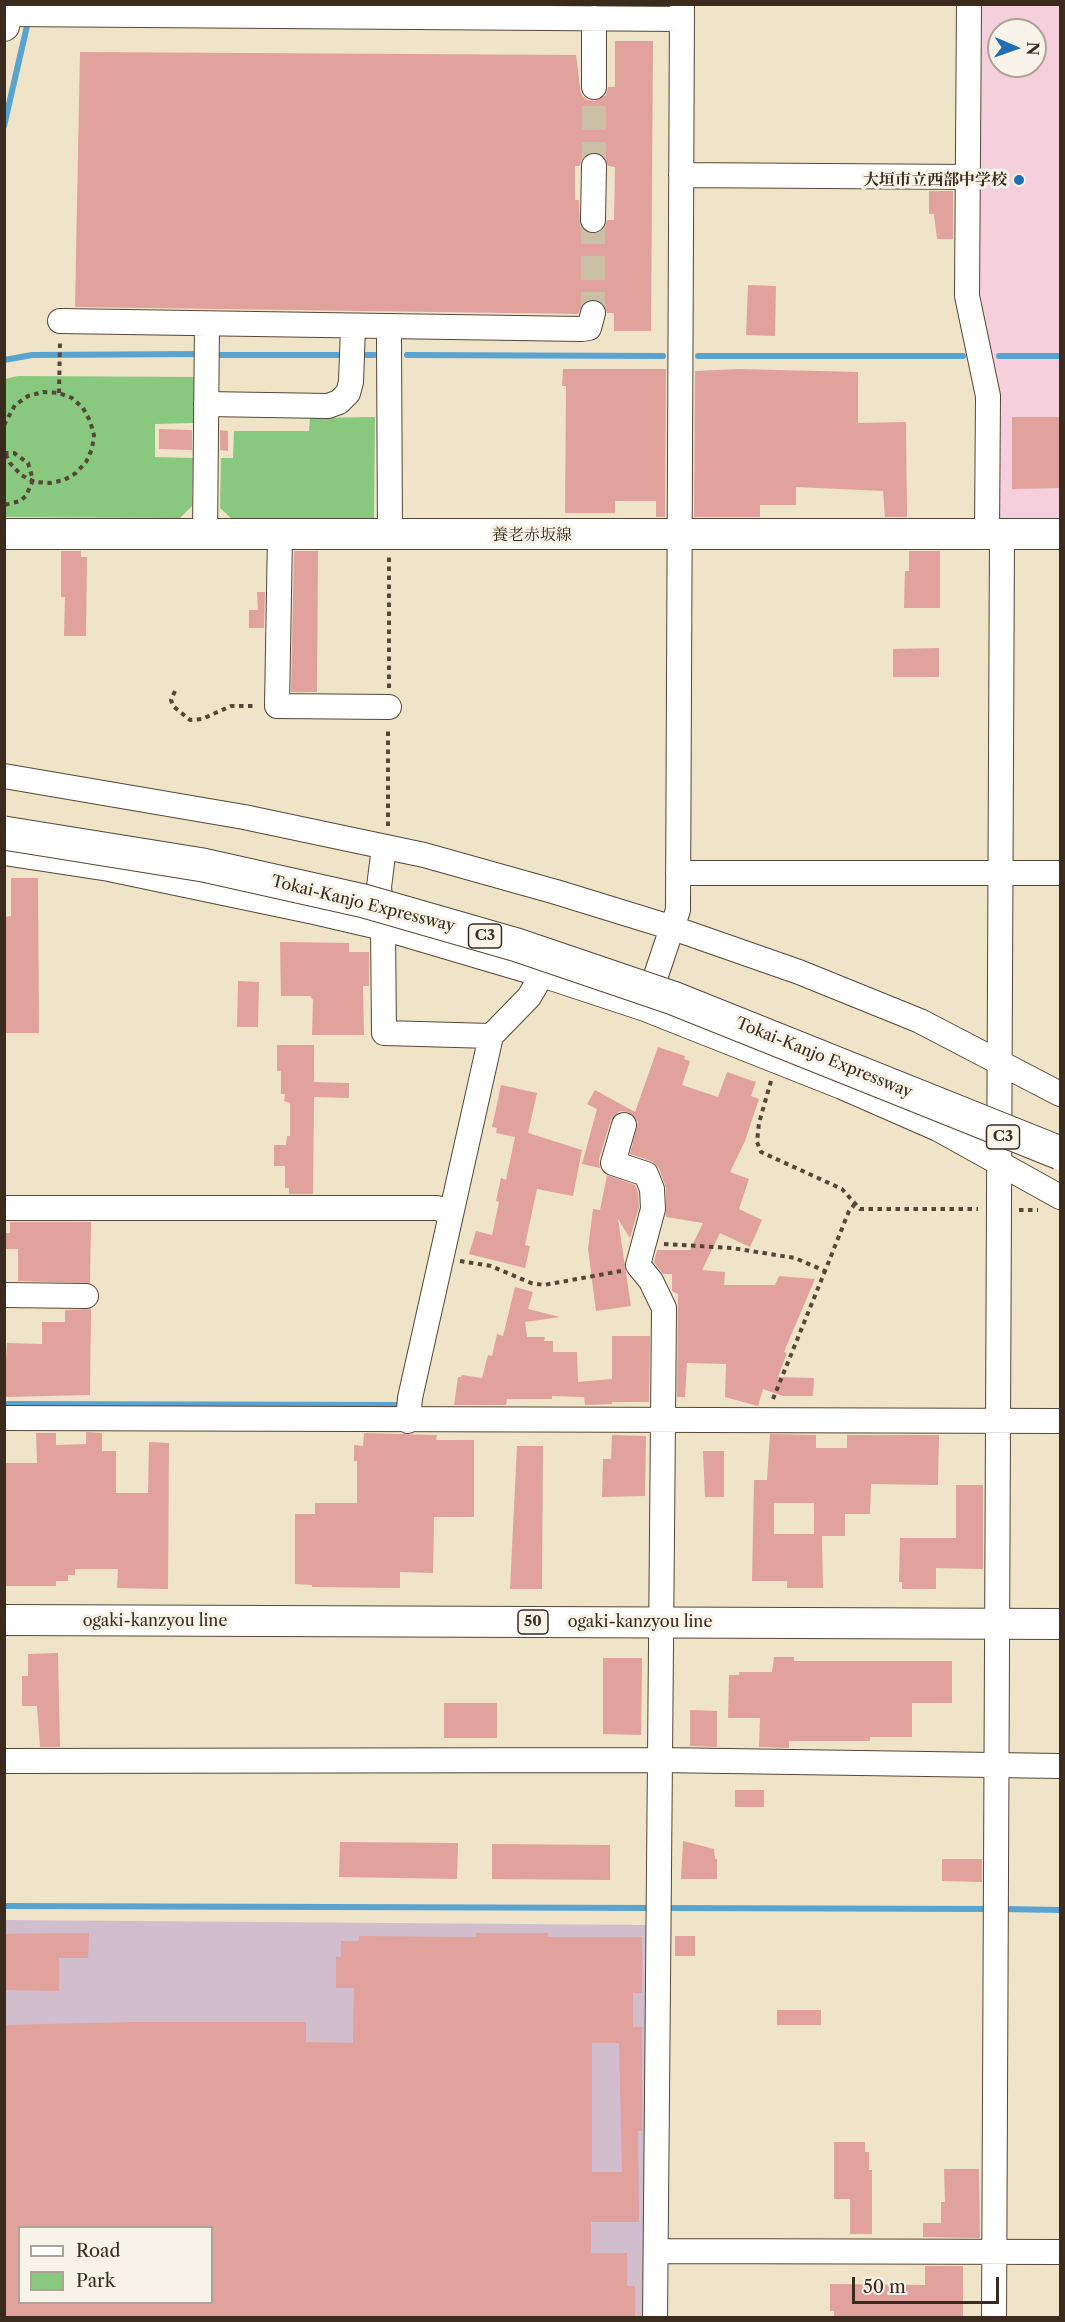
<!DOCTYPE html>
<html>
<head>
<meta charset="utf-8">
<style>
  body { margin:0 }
  #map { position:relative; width:1065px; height:2322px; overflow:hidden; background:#efe4c7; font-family:"Libre Caslon Text",serif }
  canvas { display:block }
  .frame { position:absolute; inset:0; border:6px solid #3b2a1e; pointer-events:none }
  .legend { position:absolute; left:18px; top:2226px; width:195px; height:78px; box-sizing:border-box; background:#f7f3e8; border:2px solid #aca397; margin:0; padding:8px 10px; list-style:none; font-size:18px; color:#3b2a1e }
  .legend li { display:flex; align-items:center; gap:12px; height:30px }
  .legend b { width:30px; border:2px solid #aca397 }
  .north { position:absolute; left:987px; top:18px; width:60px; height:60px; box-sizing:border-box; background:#f7f3e8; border:2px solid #aca397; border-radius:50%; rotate:92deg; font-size:16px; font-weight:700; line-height:24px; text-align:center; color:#3b2a1e }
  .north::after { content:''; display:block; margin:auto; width:21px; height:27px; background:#1f6fb2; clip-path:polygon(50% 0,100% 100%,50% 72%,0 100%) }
  .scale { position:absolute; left:852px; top:2277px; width:147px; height:27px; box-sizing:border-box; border:3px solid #3b2a1e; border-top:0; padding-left:8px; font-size:18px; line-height:21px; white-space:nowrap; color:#3b2a1e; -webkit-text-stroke:4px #f7f3e8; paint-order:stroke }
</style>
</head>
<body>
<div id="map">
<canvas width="1065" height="2322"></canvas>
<div class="frame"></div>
<ul class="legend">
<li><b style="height:8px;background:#fff"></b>Road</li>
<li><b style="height:16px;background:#89c87f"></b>Park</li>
</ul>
<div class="north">N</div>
<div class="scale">50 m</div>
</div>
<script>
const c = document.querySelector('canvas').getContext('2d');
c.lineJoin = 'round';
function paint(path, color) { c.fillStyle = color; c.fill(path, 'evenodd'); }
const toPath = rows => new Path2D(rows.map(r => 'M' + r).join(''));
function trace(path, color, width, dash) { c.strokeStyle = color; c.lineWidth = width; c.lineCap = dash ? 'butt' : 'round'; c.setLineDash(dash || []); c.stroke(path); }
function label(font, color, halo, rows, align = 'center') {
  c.font = font + ' "Libre Caslon Text","Noto Serif JP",serif'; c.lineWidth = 6; c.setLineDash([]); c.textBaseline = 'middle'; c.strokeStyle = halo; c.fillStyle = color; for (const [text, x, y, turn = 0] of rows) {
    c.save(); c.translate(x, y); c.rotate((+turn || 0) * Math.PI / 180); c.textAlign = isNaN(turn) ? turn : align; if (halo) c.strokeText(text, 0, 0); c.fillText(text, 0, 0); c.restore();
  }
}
const built = toPath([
  [979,5,1060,5,1060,520,995,520,977,295],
  [999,30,1035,30,1035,66,999,66]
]);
const industrial = toPath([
  [5,1920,646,1925,644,2317,5,2318],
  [20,2228,212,2228,212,2302,20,2302]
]);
const green = toPath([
  [18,376,195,377,194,423,155,424,155,457,193,458,192,506,180,518,5,517,5,379],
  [375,417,374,520,233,520,220,508,221,458,233,458,234,431,309,431,310,418]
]);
const stream = toPath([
  [4,126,27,26],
  [211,355,347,355],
  [358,355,375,355],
  [407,355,663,356],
  [698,356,963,356],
  [999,356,1060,356],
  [4,360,32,355,200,354],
  [4,1404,400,1405],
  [4,1906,655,1908],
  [665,1908,991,1909],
  [1001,1909,1060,1910]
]);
const building = toPath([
  [615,41,653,41,651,331,614,331,614,313,607,313,603,303,596,299,583,303,578,314,75,307,80,52,576,55,581,94,587,100,595,101,606,95,608,87,615,87],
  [594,152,602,154,608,166,615,167,614,220,607,220,605,228,593,234,586,232,580,226,579,200,575,200,575,166,580,166,582,158],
  [929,191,953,191,953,239,937,239,934,214,929,214],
  [748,285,776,286,775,336,746,335],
  [563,369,666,369,665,517,656,517,656,501,615,501,615,513,565,513,566,386,562,386],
  [738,369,858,372,858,423,906,422,907,517,885,517,883,491,796,487,796,505,760,505,760,517,694,517,695,371],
  [1012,417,1060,417,1060,488,1012,489],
  [159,429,192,430,192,450,159,449],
  [220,430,228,431,228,451,220,450],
  [61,551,81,551,81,557,87,557,86,636,64,636,65,597,61,597],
  [294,551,318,551,317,692,291,692],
  [909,551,940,551,940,608,904,608,905,571,909,571],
  [257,592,265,592,264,628,249,628,249,610,258,610],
  [939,648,939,677,893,677,893,649],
  [11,878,38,878,39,1033,4,1033,4,917,11,916],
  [280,942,349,943,349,952,369,952,369,986,363,986,364,1035,312,1035,313,1000,310,996,281,996],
  [238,981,259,982,258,1027,237,1027],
  [277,1045,314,1045,314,1082,349,1083,349,1098,314,1097,313,1194,289,1194,289,1188,285,1188,285,1166,274,1166,274,1145,286,1145,287,1136,290,1136,290,1103,284,1101,285,1094,281,1094,281,1071,277,1071],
  [658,1047,685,1056,684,1059,690,1061,682,1085,718,1097,727,1072,756,1082,751,1096,759,1099,745,1141,730,1172,749,1179,739,1209,762,1220,750,1247,720,1233,702,1270,725,1272,724,1285,775,1285,779,1276,815,1279,784,1352,787,1353,778,1377,814,1378,813,1396,783,1396,763,1389,758,1406,725,1397,726,1364,687,1363,685,1397,677,1397,678,1294,672,1291,672,1274,663,1274,654,1262,657,1250,690,1250,703,1223,666,1217,666,1188,659,1168,651,1161,630,1154,638,1122,628,1112,620,1111,611,1120,599,1159,600,1168,582,1164,597,1109,587,1104,595,1090,635,1112],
  [501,1085,537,1093,528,1133,582,1150,573,1196,537,1189,525,1245,530,1246,525,1268,469,1254,476,1231,492,1235,499,1202,496,1201,501,1178,506,1180,515,1137,496,1133,497,1128,492,1127],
  [607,1175,635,1185,638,1192,639,1207,630,1238,618,1219,631,1306,596,1311,588,1249,593,1209,600,1210],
  [10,1222,91,1222,90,1283,18,1281,18,1249,4,1249,4,1233,10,1233],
  [515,1287,533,1292,528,1309,560,1317,525,1322,527,1337,545,1337,544,1341,553,1341,553,1352,577,1352,578,1382,612,1379,612,1336,650,1336,649,1402,612,1402,612,1404,585,1405,584,1397,552,1396,552,1399,507,1399,506,1405,454,1405,458,1377,461,1377,462,1375,482,1378,488,1355,492,1356,497,1334,503,1336],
  [91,1309,90,1395,4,1397,7,1343,42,1344,42,1322,65,1322,65,1310],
  [86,1432,102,1433,102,1451,116,1451,116,1493,148,1493,149,1442,169,1443,168,1589,117,1588,118,1569,75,1569,75,1575,68,1575,68,1581,56,1581,56,1586,4,1586,4,1463,37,1463,36,1433,56,1433,56,1445,86,1444],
  [364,1433,437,1435,436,1440,474,1440,474,1517,434,1517,433,1573,400,1572,400,1588,312,1587,312,1585,295,1584,295,1514,315,1514,315,1503,357,1503,357,1461,354,1461,354,1445,363,1446],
  [770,1434,816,1435,816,1448,847,1448,847,1435,939,1435,938,1485,871,1484,870,1514,845,1514,845,1536,822,1536,823,1588,787,1588,787,1581,752,1581,754,1480,767,1480],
  [774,1503,814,1503,814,1534,774,1534],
  [612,1435,646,1436,645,1496,602,1497,603,1459,611,1459],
  [517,1446,543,1446,542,1589,510,1589],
  [703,1451,724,1451,724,1497,705,1497],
  [956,1485,983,1485,983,1569,936,1568,936,1589,902,1589,902,1582,899,1582,900,1538,956,1538],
  [58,1653,60,1747,40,1747,37,1706,22,1706,22,1676,28,1676,28,1654],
  [774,1657,794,1657,794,1661,952,1661,952,1703,912,1703,912,1737,870,1737,870,1741,789,1741,789,1748,759,1747,760,1718,728,1718,729,1675,739,1675,739,1672,772,1672],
  [603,1658,642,1658,641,1735,603,1734],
  [444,1703,497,1703,497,1738,444,1738],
  [690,1710,717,1711,717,1747,690,1746],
  [735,1790,764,1790,764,1807,735,1807],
  [683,1841,714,1849,715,1859,717,1859,717,1879,681,1879],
  [340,1842,458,1843,457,1879,339,1877],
  [492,1844,610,1845,610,1880,492,1879],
  [942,1859,982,1859,982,1882,942,1881],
  [61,1933,89,1933,88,1958,59,1958,59,1991,4,1990,4,1934],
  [476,1933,548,1933,548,1937,642,1937,642,1993,633,1993,633,2027,642,2027,642,2131,638,2131,639,2222,591,2222,591,2253,627,2253,627,2286,635,2286,635,2318,4,2318,4,2025,135,2022,306,2022,306,2042,353,2043,354,1988,336,1988,336,1957,341,1957,341,1941,359,1941,359,1936,476,1937],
  [592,2043,619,2043,622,2172,592,2172],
  [20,2228,212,2228,212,2302,20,2302],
  [675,1936,695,1936,695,1956,675,1956],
  [777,2010,821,2010,821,2025,777,2025],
  [834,2142,865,2142,865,2152,869,2152,869,2170,872,2170,872,2234,850,2234,850,2199,834,2199],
  [944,2169,979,2169,980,2238,923,2237,923,2223,941,2223,941,2202,945,2202],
  [925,2266,963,2266,963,2318,834,2318,834,2311,830,2311,830,2284,925,2285]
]);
const minorTunnel = toPath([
  [594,166,594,87],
  [593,220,593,313]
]);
const path = toPath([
  [59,393,60,342],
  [4,425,15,405,28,396,43,392,59,393,72,398,83,408,90,421,94,435,92,449,86,462,76,473,64,480,50,483,35,482,21,475,10,463,4,451],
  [4,453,14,453,28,463,33,480,26,496,20,501,4,505],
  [389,688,389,557],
  [175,691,171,700,173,706,190,720,202,719,231,706,256,706],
  [388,826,388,728],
  [771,1081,759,1123,757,1142,761,1152,842,1189,860,1209,978,1209],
  [1019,1210,1038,1210],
  [664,1244,732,1248,795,1258,825,1271,849,1211,855,1204],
  [460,1261,491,1266,531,1283,544,1285,621,1271],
  [773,1399,825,1271]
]);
const minor = toPath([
  [969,4,967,296,988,396,987,533],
  [7,14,682,19],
  [594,18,594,87],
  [681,175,967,177],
  [593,220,594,166],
  [60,321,582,329,589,328,593,313],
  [389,338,390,536],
  [206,404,328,406,339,402,348,393,351,382,353,327],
  [205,535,207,324],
  [280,535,277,706,389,707],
  [4,776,244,817,424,855,556,892,673,928,799,972,920,1021,1060,1094],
  [384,847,379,887,383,928,384,1033,491,1036],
  [4,853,109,869,314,912,383,928,542,975,645,1009,842,1087,938,1129,1060,1197],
  [678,873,1060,873],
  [646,1005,678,910,682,4],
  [624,1125,613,1163,646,1174,652,1189,653,1209,638,1265,651,1281,664,1308,655,2318],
  [4,1208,437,1208,451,1213],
  [4,1295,86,1296],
  [4,1418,1060,1421],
  [408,1421,410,1398,491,1036,529,997,542,975],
  [4,1761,659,1760,1060,1766],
  [656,2251,1060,2252],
  [994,2318,1002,533]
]);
const major = toPath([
  [4,26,9,4],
  [4,534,1060,534],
  [4,1620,1060,1624]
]);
const highwayBridge = toPath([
  [4,833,203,865,364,901,517,945,673,998,1060,1153]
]);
const markers = [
  [1019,180,6,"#1f6fb2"]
];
const shields = [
  [485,936,33],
  [1003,1137,33],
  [533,1622,30]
];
const shieldNames = [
  ["C3",485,936],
  ["C3",1003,1137],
  ["50",533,1622]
];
const poiNames = [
  ["大垣市立西部中学校",1007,180]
];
const streetNames = [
  ["養老赤坂線",532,535],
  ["Tokai-Kanjo Expressway",363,904,14],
  ["Tokai-Kanjo Expressway",824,1058,22],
  ["ogaki-kanzyou line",155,1621],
  ["ogaki-kanzyou line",640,1622]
];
paint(built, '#f5cfdc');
paint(industrial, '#d1bdcc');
paint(green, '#89c87f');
trace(stream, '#59a3d0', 6);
paint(building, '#e1a19d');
trace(minorTunnel, '#cbbfa5', 24, [24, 12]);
trace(minor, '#564637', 26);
trace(major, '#564637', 32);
trace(path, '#564637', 4, [4.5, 4.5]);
trace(minor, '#fff', 24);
trace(major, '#fff', 30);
trace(highwayBridge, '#564637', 35, []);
trace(highwayBridge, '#fff', 33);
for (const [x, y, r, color] of markers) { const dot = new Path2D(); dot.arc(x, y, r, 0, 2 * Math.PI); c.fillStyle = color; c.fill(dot); trace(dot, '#f7f3e8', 2); }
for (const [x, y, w] of shields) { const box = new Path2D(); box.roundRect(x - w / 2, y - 12, w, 24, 4.5); c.fillStyle = '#f7f3e8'; c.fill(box); trace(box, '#3b2a1e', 1.5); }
label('bold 15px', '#3b2a1e', null, shieldNames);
label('bold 16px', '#3b2a1e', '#f7f3e8', poiNames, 'right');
label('16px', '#3b2a1e', '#f7f3e8', streetNames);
</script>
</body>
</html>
